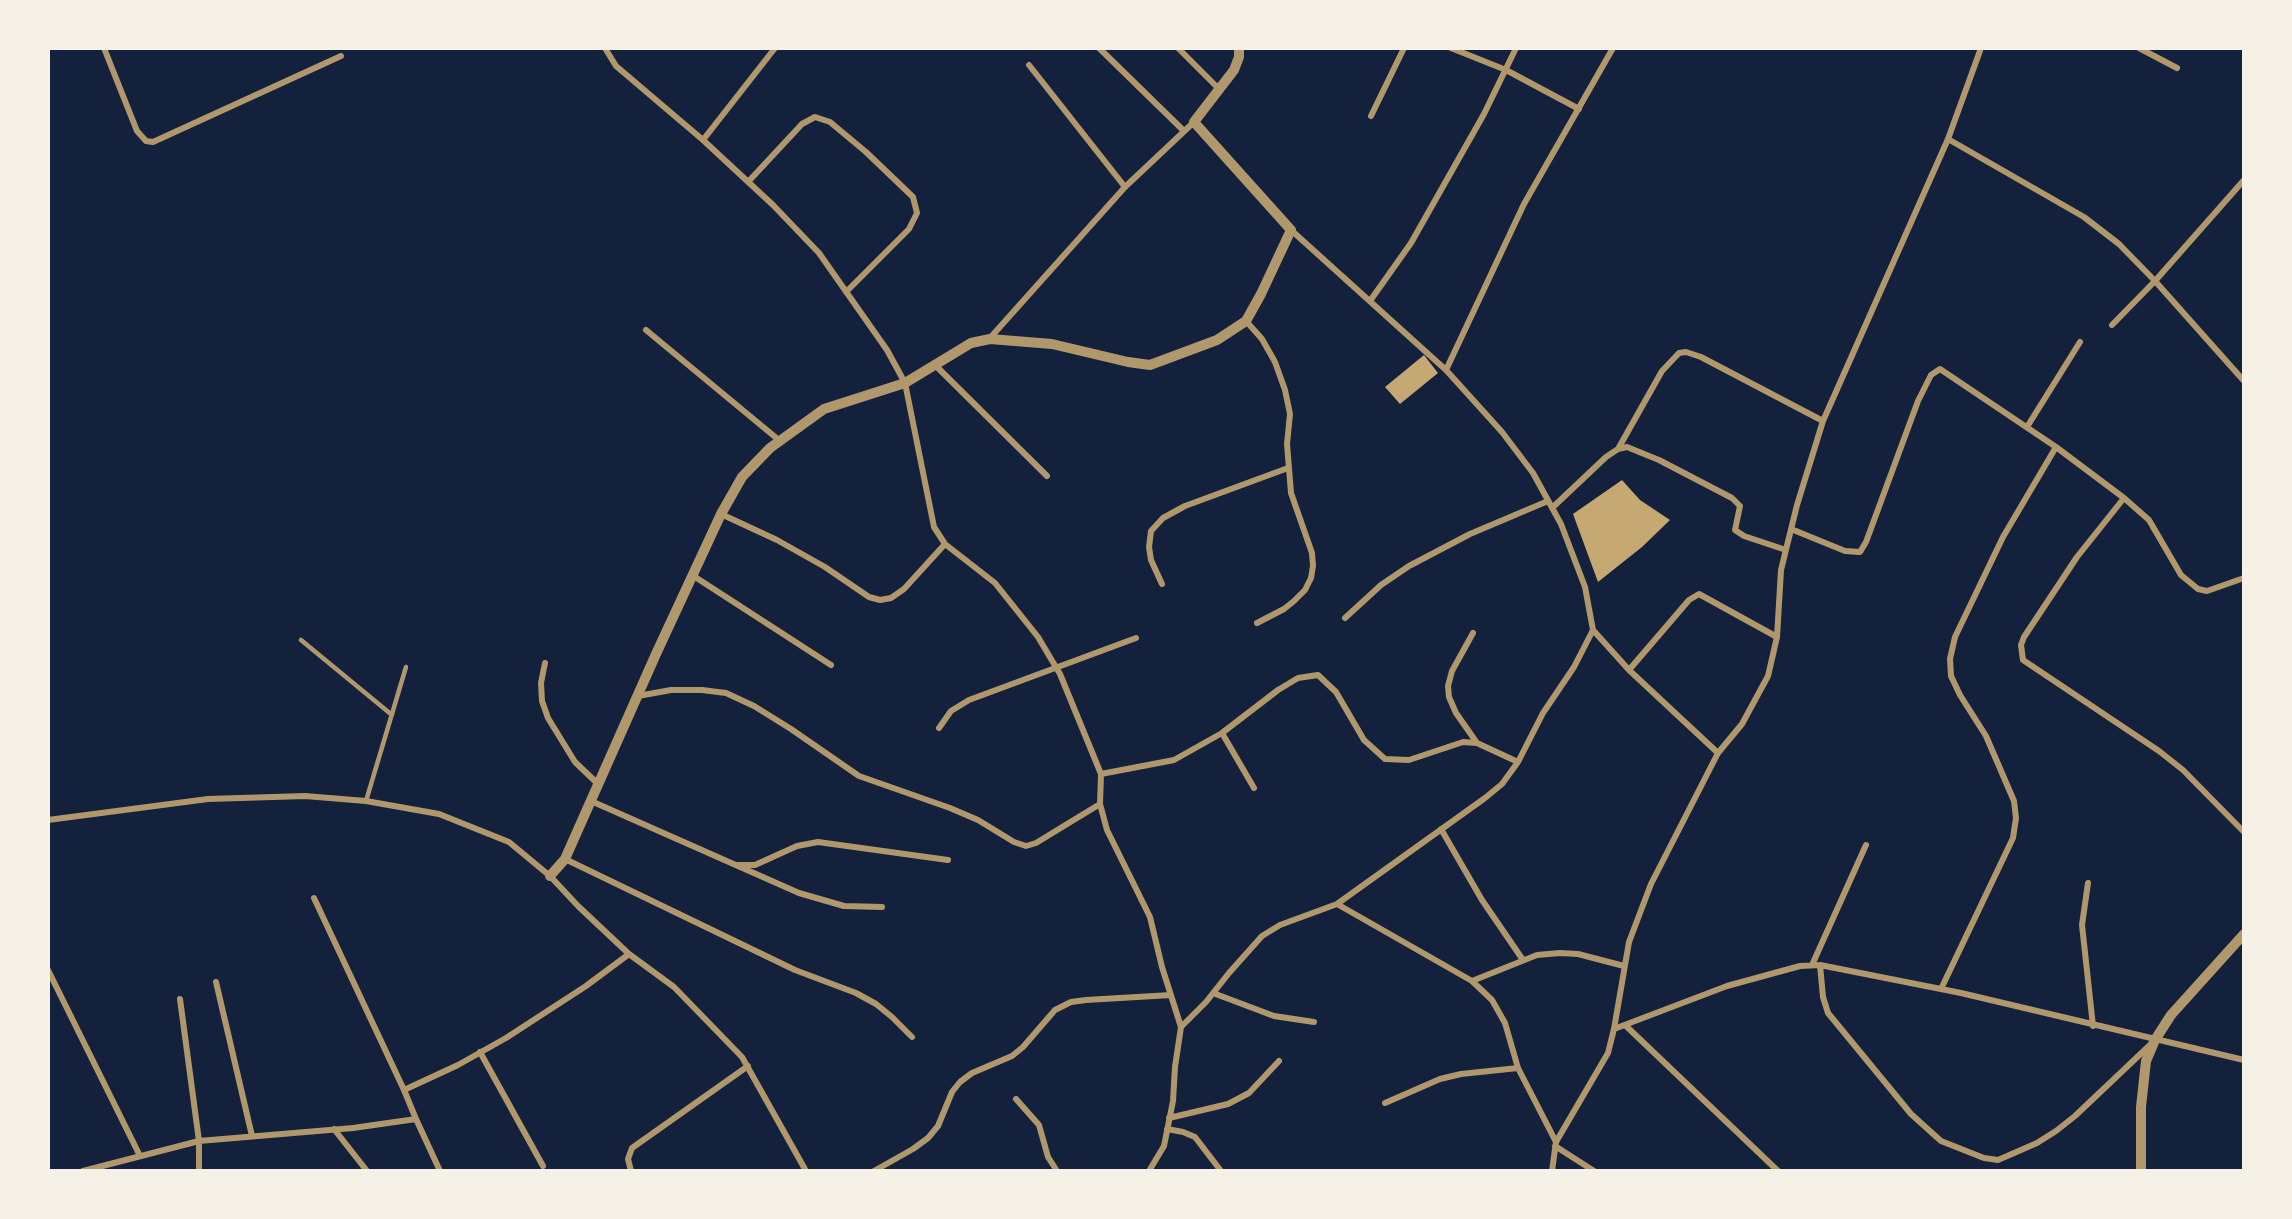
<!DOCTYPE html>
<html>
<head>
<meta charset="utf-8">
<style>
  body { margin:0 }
  #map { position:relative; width:2292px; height:1219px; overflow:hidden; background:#14213d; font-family:Georgia,serif }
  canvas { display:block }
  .frame { position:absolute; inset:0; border:50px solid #f6f1e7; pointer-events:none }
</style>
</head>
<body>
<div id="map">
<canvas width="2292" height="1219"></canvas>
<div class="frame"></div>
</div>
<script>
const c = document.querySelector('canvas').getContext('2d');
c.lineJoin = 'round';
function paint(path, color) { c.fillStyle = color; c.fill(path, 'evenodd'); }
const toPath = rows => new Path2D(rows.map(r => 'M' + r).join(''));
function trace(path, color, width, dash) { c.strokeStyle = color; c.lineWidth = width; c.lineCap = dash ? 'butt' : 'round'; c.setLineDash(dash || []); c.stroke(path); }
const building = toPath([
  [1424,355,1438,373,1400,404,1385,387],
  [1622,480,1640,500,1670,520,1642,547,1598,582,1573,514]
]);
const service = toPath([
  [301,640,392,715],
  [366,801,406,667]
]);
const minor = toPath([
  [104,48,137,131,146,141,153,142,341,56],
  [605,48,616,66,703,140,773,205,819,253,887,350,905,383,934,527,945,544,995,583,1038,637,1060,674,1101,774,1100,804,1107,830,1150,917,1162,967,1181,1027,1175,1067,1173,1101,1164,1146,1149,1171],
  [1099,48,1184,131],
  [1178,48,1220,90],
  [1451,48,1506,70,1579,109],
  [2139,48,2177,68],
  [1029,65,1125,187],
  [1371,116,1404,48],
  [1948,139,2084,217,2119,244,2155,281,2244,381],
  [703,140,775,48],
  [748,182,802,124,815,117,830,122,866,152,913,197,917,213,909,229,846,292],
  [1291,230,1446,370,1502,432,1533,473,1561,524,1585,587,1593,630,1629,670,1718,753,1651,884,1629,942,1614,1029,1608,1053,1556,1142,1552,1171],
  [1370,301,1411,243,1484,114,1516,48],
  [1246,321,1262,339,1275,362,1285,390,1290,414,1287,444,1291,493,1312,553,1313,566,1311,578,1305,590,1294,601,1284,609,1257,623],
  [2112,325,2155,281,2244,180],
  [646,330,780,441],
  [990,338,1125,187,1194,122],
  [935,365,1047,476],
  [1446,370,1524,204,1613,48],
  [2027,427,2080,342],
  [1618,449,1662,371,1679,353,1686,352,1701,357,1823,421],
  [2124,498,2077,557,2024,637,2021,645,2023,660,2159,751,2183,770,2244,832],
  [1552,508,1606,457,1618,449,1627,447,1659,460,1732,498,1740,506,1735,530,1744,536,1786,550],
  [721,514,777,540,825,567,869,597,880,600,891,598,904,589,945,544],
  [1791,529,1845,551,1860,552,1866,542,1918,401,1931,375,1940,369,2056,447,2124,498,2149,520,2181,575,2198,589,2207,591,2244,578],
  [692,575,831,665],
  [1162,584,1151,560,1149,547,1151,531,1163,518,1185,506,1288,468],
  [1345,618,1381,585,1409,566,1470,534,1548,501],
  [1473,633,1452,671,1448,686,1449,697,1456,713,1477,743],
  [545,663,541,683,542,701,548,718,575,762,598,784],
  [1629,670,1689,600,1699,594,1777,637],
  [638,696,671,690,702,690,726,693,754,706,791,729,859,776,950,808,978,820,1014,842,1026,846,1036,843,1100,804],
  [939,728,951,711,969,700,1136,638],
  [1222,733,1254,788],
  [1718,753,1742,724,1768,676,1777,637,1781,570,1797,505,1823,421,1948,139,1981,48],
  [1101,774,1174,760,1222,733,1278,690,1298,678,1318,675,1336,692,1364,740,1385,759,1409,760,1463,742,1477,743,1518,762],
  [591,801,799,893,844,906,882,907],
  [48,820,208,799,305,796,366,801,439,814,509,842,550,876,578,906,629,954,674,987,742,1057,806,1171],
  [1441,829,1482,900,1523,960],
  [565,859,795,970,856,993,876,1004,892,1017,912,1037],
  [738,865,755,865,797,846,818,842,948,860],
  [2088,883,2082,925,2093,1026],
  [314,898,404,1090],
  [1337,904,1472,981,1492,1000,1505,1023,1518,1068,1556,1142],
  [1812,965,1866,845],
  [1820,965,1823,997,1828,1013,1911,1114,1941,1141,1984,1158,1998,1160,2037,1143,2056,1131,2075,1116,2151,1044],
  [48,970,140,1156],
  [1472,981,1537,955,1560,953,1578,954,1624,966],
  [216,982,252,1136],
  [1941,989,2013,838,2016,818,2014,801,1986,736,1960,695,1951,676,1950,659,1955,637,2003,537,2056,447],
  [1213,993,1274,1016,1314,1022],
  [180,999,199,1141,199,1171],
  [1625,1025,1778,1171],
  [1181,1027,1206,1002,1229,973,1262,936,1280,925,1337,904,1485,798,1502,784,1518,762,1543,713,1574,667,1593,630],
  [1614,1029,1727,986,1800,966,1820,965,1961,993,2244,1060],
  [480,1052,543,1166],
  [1016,1099,1039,1125,1048,1157,1057,1171],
  [1385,1103,1440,1079,1461,1074,1518,1068],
  [1169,1118,1228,1104,1249,1093,1279,1061],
  [416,1119,440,1171],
  [334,1129,367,1171],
  [1167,1129,1183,1132,1195,1137,1221,1171],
  [1555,1146,1594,1171],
  [83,1171,199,1141,353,1128,416,1119,404,1090,458,1065,506,1038,586,986,629,954],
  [631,1171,628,1159,632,1148,748,1066],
  [874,1171,913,1149,928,1138,938,1126,952,1092,960,1082,972,1073,1012,1056,1023,1047,1055,1010,1071,1002,1086,1000,1171,995]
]);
const tertiary = toPath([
  [550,876,565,859,656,654,721,514,742,477,770,448,824,409,905,383,971,343,990,339,1052,344,1128,362,1150,365,1217,340,1246,321,1261,294,1291,230,1194,122,1234,70,1239,57,1239,48],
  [2141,1171,2141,1107,2146,1061,2155,1040,2171,1015,2244,934]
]);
paint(building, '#c6a872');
trace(service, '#b1986c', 4.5);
trace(minor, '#b1986c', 6);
trace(tertiary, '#b1986c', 10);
</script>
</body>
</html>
